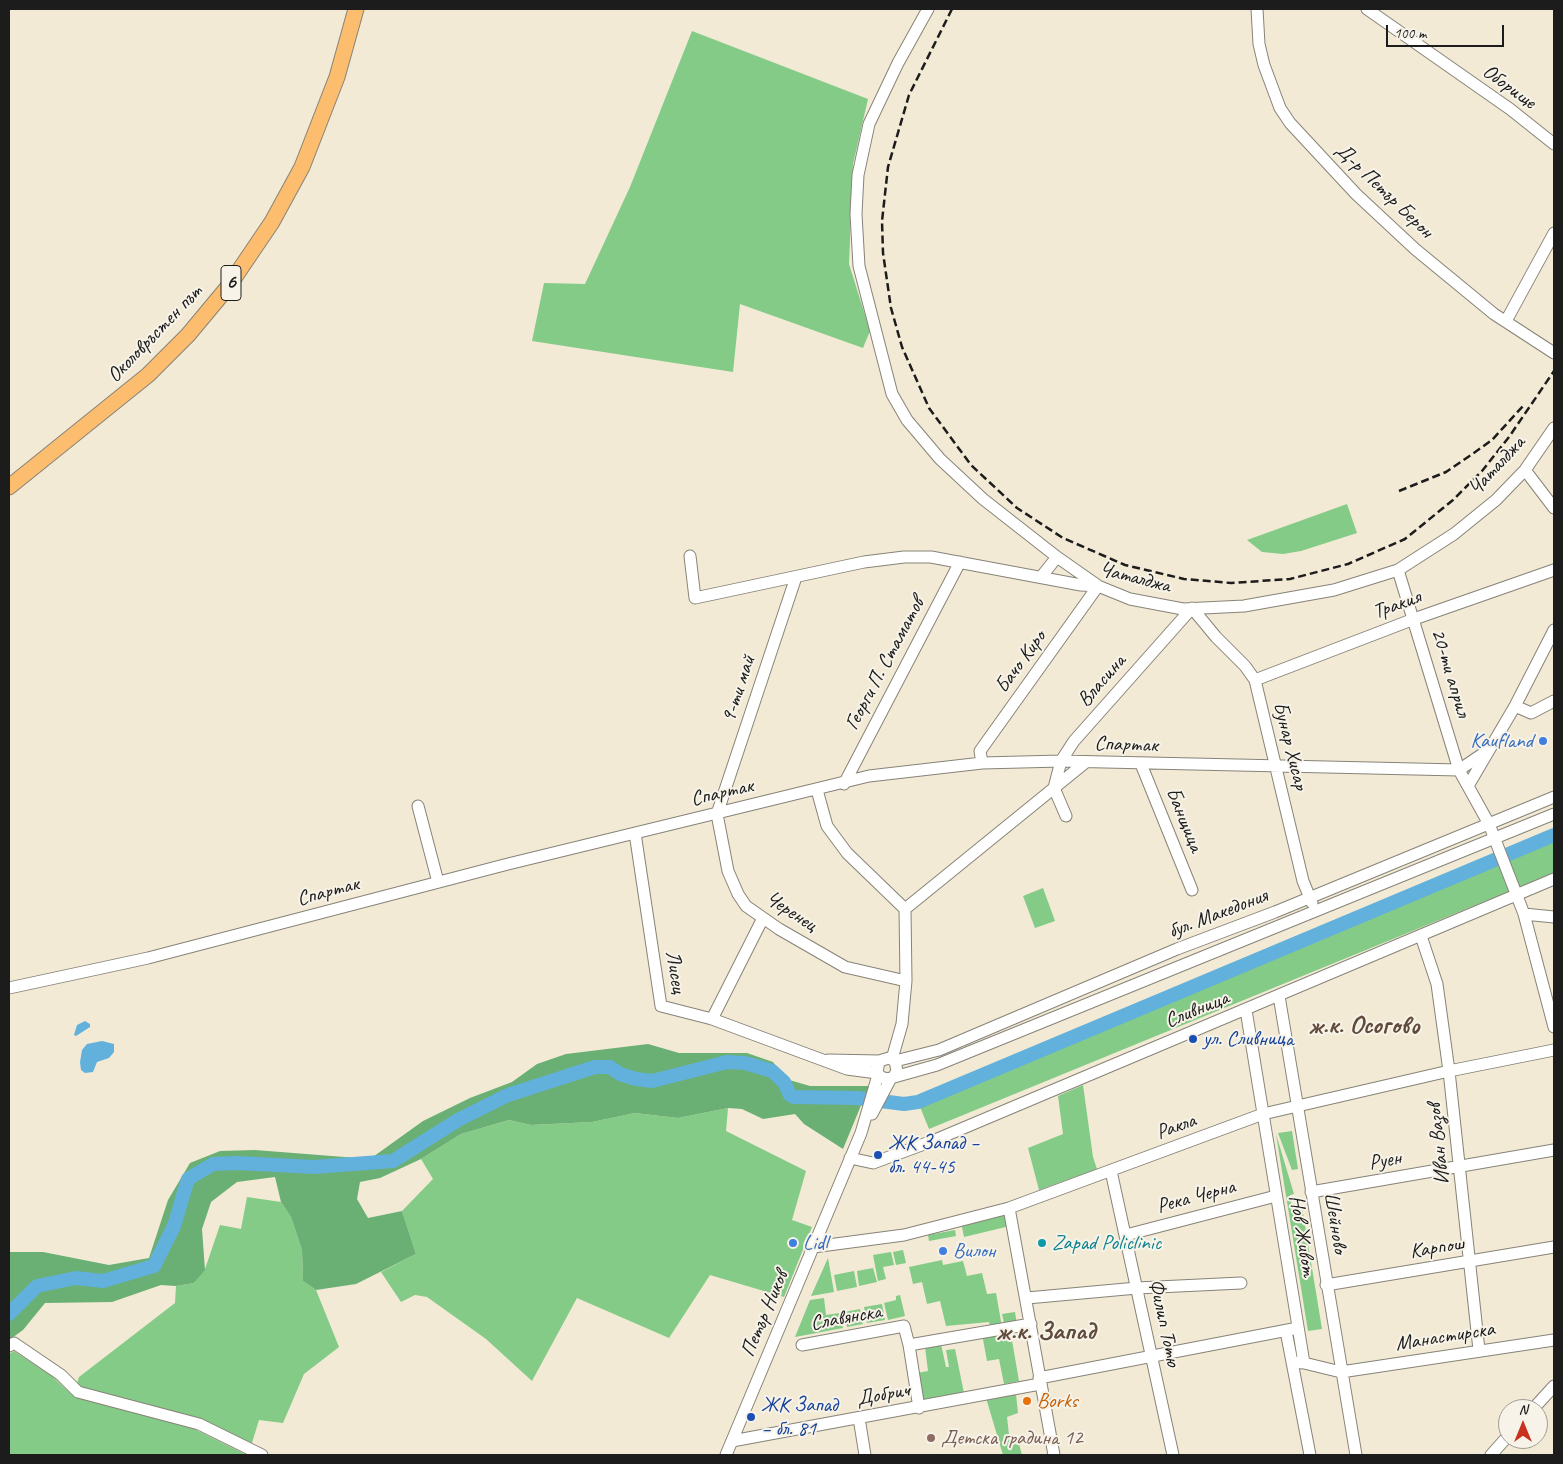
<!DOCTYPE html>
<html>
<head>
<meta charset="utf-8">
<style>
  body { margin:0 }
  #map { position:relative; width:1563px; height:1464px; overflow:hidden; background:#f2ead5; font-family:Caveat,sans-serif }
  canvas { display:block }
  .frame { position:absolute; inset:0; border:10px solid #1c1c1c; pointer-events:none }
  .north { position:absolute; left:1498px; top:1399px; width:50px; height:50px; box-sizing:border-box; background:#f7f3e8; border:1px solid #9f9d96; border-radius:50%; rotate:0deg; font-size:14px; font-weight:700; line-height:20px; text-align:center; color:#1c1c1c }
  .north::after { content:''; display:block; margin:auto; width:18px; height:22px; background:#c8321e; clip-path:polygon(50% 0,100% 100%,50% 72%,0 100%) }
  .scale { position:absolute; left:1386px; top:25px; width:118px; height:22px; box-sizing:border-box; border:2px solid #1c1c1c; border-top:0; padding-left:6px; font-size:15px; line-height:18px; white-space:nowrap; color:#1c1c1c; -webkit-text-stroke:4px #f7f3e8; paint-order:stroke }
</style>
</head>
<body>
<div id="map">
<canvas width="1563" height="1464"></canvas>
<div class="frame"></div>
<div class="north">N</div>
<div class="scale">100 m</div>
</div>
<script>
const c = document.querySelector('canvas').getContext('2d');
c.lineJoin = 'round';
function paint(path, color) { c.fillStyle = color; c.fill(path, 'evenodd'); }
const toPath = rows => new Path2D(rows.map(r => 'M' + r).join(''));
function trace(path, color, width, dash) { c.strokeStyle = color; c.lineWidth = width; c.lineCap = dash ? 'butt' : 'round'; c.setLineDash(dash || []); c.stroke(path); }
function label(font, color, halo, rows, align = 'center') {
  c.font = font + ' Caveat,sans-serif'; c.lineWidth = 4; c.setLineDash([]); c.textBaseline = 'middle'; c.strokeStyle = halo; c.fillStyle = color; for (const [text, x, y, turn = 0] of rows) {
    c.save(); c.translate(x, y); c.rotate((+turn || 0) * Math.PI / 180); c.textAlign = isNaN(turn) ? turn : align; if (halo) c.strokeText(text, 0, 0); c.fillText(text, 0, 0); c.restore();
  }
}
const green = toPath([
  [692,31,868,99,853,164,849,264,870,331,863,348,740,304,733,372,532,341,544,283,585,284,630,187],
  [1347,504,1357,533,1301,551,1283,554,1262,552,1247,540],
  [1554,835,1554,873,929,1129,918,1102],
  [1043,888,1055,921,1035,928,1023,896],
  [1083,1085,1093,1157,1097,1169,1039,1190,1028,1148,1063,1134,1058,1096],
  [728,1108,726,1131,806,1171,792,1220,812,1227,784,1297,710,1275,669,1338,577,1298,532,1381,486,1339,427,1297,415,1295,401,1302,381,1272,416,1254,402,1211,433,1179,421,1159,461,1134,509,1120,531,1125,592,1122,635,1113,678,1118],
  [1292,1131,1298,1169,1292,1170,1278,1133],
  [1276,1134,1294,1194,1290,1195,1292,1208,1302,1207,1322,1329,1308,1331],
  [247,1197,281,1202,291,1217,302,1250,303,1281,316,1290,339,1347,304,1374,283,1423,259,1420,251,1446,76,1386,79,1377,175,1303,176,1286,194,1283,205,1269,220,1225,241,1229],
  [1006,1212,1010,1226,964,1237,961,1222],
  [955,1230,956,1236,929,1241,928,1235],
  [903,1250,906,1263,896,1265,893,1252],
  [891,1252,894,1265,883,1267,886,1279,878,1281,873,1255],
  [828,1258,834,1292,811,1296],
  [942,1260,943,1265,963,1261,967,1276,982,1273,987,1294,996,1293,1002,1327,991,1329,989,1322,946,1326,940,1301,927,1304,922,1282,913,1284,909,1267],
  [873,1268,877,1282,859,1286,857,1271],
  [854,1271,857,1287,837,1291,834,1275],
  [900,1295,905,1316,888,1320,884,1303,896,1300,896,1296],
  [824,1298,826,1315,840,1313,843,1328,795,1337,810,1300],
  [882,1304,885,1320,867,1323,864,1307],
  [860,1309,863,1324,847,1327,844,1312],
  [1015,1312,1017,1325,1005,1327,1002,1314],
  [1010,1329,1019,1381,1004,1384,999,1359,987,1361,982,1334],
  [941,1344,946,1367,949,1367,946,1350,955,1349,964,1393,924,1399,917,1373,928,1371,925,1347],
  [14,1351,52,1376,72,1395,188,1426,247,1455,9,1455,9,1354],
  [1016,1394,1018,1413,1007,1417,1010,1444,1019,1444,1022,1455,1003,1455,986,1398]
]);
const forest = toPath([
  [648,1044,679,1053,747,1053,773,1062,786,1079,810,1086,869,1086,843,1149,804,1124,795,1114,763,1119,742,1109,728,1108,678,1118,635,1113,592,1122,531,1125,509,1120,461,1134,421,1159,380,1178,360,1182,357,1199,368,1218,402,1211,416,1254,356,1284,316,1290,303,1281,302,1250,291,1217,281,1202,275,1177,237,1182,211,1202,202,1229,205,1270,194,1283,176,1286,161,1285,112,1302,45,1303,23,1330,9,1340,9,1252,43,1252,109,1265,149,1258,168,1200,190,1163,220,1151,255,1150,370,1159,423,1121,470,1098,512,1082,537,1064,566,1054]
]);
const water = toPath([
  [85,1021,90,1024,90,1027,76,1036,74,1035,77,1025],
  [102,1041,114,1044,114,1052,109,1058,97,1062,93,1072,85,1073,81,1070,80,1062,82,1050,87,1044]
]);
const river = toPath([
  [9,1314,37,1286,76,1278,103,1281,154,1266,174,1226,188,1179,213,1164,238,1163,314,1167,393,1161,458,1120,508,1095,595,1067,610,1067,620,1074,636,1079,652,1081,727,1062,745,1063,772,1071,784,1082,790,1095,794,1097,857,1098,904,1104,918,1102,1554,835]
]);
const minor = toPath([
  [928,9,898,63,869,124,858,175,856,214,859,266,892,394,907,420,940,459,983,499,1057,557,1097,585],
  [1257,9,1259,44,1264,65,1280,108,1290,123,1356,194,1415,249,1494,314,1554,353],
  [1367,9,1510,109,1554,144],
  [1506,321,1554,233],
  [1525,470,1554,508],
  [690,556,695,598,864,562,904,557,931,557,1081,585,1098,586,1130,599,1183,609,1244,606,1334,590,1398,570,1454,534,1496,500,1525,470,1554,428],
  [1398,570,1459,770,1489,824,1524,914,1554,1027],
  [796,577,717,814,728,871,738,894,746,906,779,929,845,967,906,981],
  [1041,577,1057,557],
  [1255,680,1414,619,1554,570],
  [1515,706,1531,713,1554,701],
  [982,763,980,751,1098,586],
  [1141,764,1192,890],
  [1459,770,1487,751],
  [844,784,960,562],
  [1468,786,1515,706,1554,630],
  [1054,788,1061,761,1074,741,1192,608,1216,637,1245,666,1255,680,1303,881,1312,903],
  [1054,788,1066,816],
  [817,790,827,826,847,853,905,909],
  [418,806,438,882],
  [635,833,661,1006,712,1019,847,1069,877,1073],
  [905,909,1086,762],
  [1524,914,1554,917],
  [1421,936,1437,984,1449,1071,1479,1350],
  [9,988,148,958,508,864,869,776,982,763,1061,761,1459,770],
  [1279,996,1356,1455],
  [1246,1010,1304,1363,1292,1362,1310,1455],
  [712,1019,763,918],
  [892,1059,902,1024,906,981,905,909],
  [828,1060,879,1061],
  [895,1061,939,1050,1177,949,1275,912,1554,797],
  [894,1076,897,1071,895,1061,889,1058,879,1061,877,1073,881,1077,887,1079,937,1065,1554,814],
  [872,1114,891,1078],
  [850,1158,873,1163,935,1140,1554,879],
  [1111,1171,1173,1455],
  [1311,1192,1554,1150],
  [1009,1208,1054,1455],
  [1126,1235,1276,1196],
  [813,1247,904,1235,1009,1208,1263,1114,1449,1071,1554,1050],
  [1326,1285,1554,1247],
  [1027,1298,1137,1288,1241,1283],
  [1286,1331,1292,1362],
  [802,1345,904,1326,909,1345,1031,1324],
  [909,1345,919,1408],
  [9,1346,14,1343,61,1375,78,1392,199,1424,262,1455],
  [1304,1363,1341,1372,1554,1340],
  [1039,1378,1298,1328],
  [1533,1409,1554,1386],
  [859,1418,865,1455],
  [732,1441,1040,1384],
  [726,1455,861,1133,878,1075],
  [1491,1455,1508,1436]
]);
const major = toPath([
  [9,487,148,375,188,335,228,287,272,222,302,167,337,77,356,9]
]);
const rail = toPath([
  [952,9,909,95,888,167,882,221,883,253,891,308,902,347,929,408,971,465,1017,508,1063,538,1125,565,1184,579,1231,583,1290,579,1348,564,1405,539,1453,500,1482,471,1509,437,1554,371],
  [1399,491,1446,472,1471,455,1492,440,1523,406]
]);
const markers = [
  [1543,741,5,"#3f7fe0"],
  [1193,1039,5,"#1a4fb4"],
  [878,1155,5,"#1a4fb4"],
  [793,1243,5,"#3f7fe0"],
  [1042,1243,5,"#0f9aa8"],
  [943,1251,5,"#3f7fe0"],
  [1027,1401,5,"#e8710a"],
  [751,1417,5,"#1a4fb4"],
  [931,1438,5,"#8d6e63"]
];
const shields = [
  [231,283,20]
];
const shieldNames = [
  ["6",231,283]
];
const streetNames = [
  ["Оборище",1509,87,36],
  ["Д-р Петър Берон",1384,191,44],
  ["Околовръстен път",155,334,-46],
  ["Чаталджа",1497,466,-47],
  ["Чаталджа",1135,578,14],
  ["Тракия",1397,605,-20],
  ["Бачо Киро",1021,662,-54],
  ["Георги П. Стаматов",885,664,-62],
  ["20-ти април",1450,673,73],
  ["Власина",1102,681,-49],
  ["9-ти май",739,689,-72],
  ["Спартак",1126,745,2],
  ["Бунар Хисар",1290,746,76],
  ["Спартак",722,793,-13],
  ["Банщица",1184,820,68],
  ["Спартак",328,892,-15],
  ["Черенец",791,912,33],
  ["бул. Македония",1218,914,-21],
  ["Лисец",675,972,81],
  ["Сливница",1197,1010,-22],
  ["Ракла",1176,1127,-20],
  ["Иван Вазов",1439,1144,-96],
  ["Руен",1385,1161,-10],
  ["Река Черна",1196,1197,-15],
  ["Шейново",1335,1223,81],
  ["Нов Живот",1302,1236,81],
  ["Карпош",1437,1248,-9],
  ["Петър Ников",765,1314,-67],
  ["Славянска",846,1318,-10],
  ["Филип Тотю",1164,1323,78],
  ["Манастирска",1445,1337,-9],
  ["Добрич",883,1395,-10]
];
const shopNames = [
  ["Kaufland",1533,741,"right"],
  ["Lidl",803,1243],
  ["Вилон",953,1251]
];
const transitNames = [
  ["ул. Сливница",1203,1039],
  ["ЖК Запад –",888,1143],
  ["бл. 44-45",888,1167],
  ["ЖК Запад",761,1405],
  ["– бл. 81",761,1429]
];
const cultureNames = [
  ["Zapad Policlinic",1052,1243]
];
const foodNames = [
  ["Borks",1037,1401]
];
const educationNames = [
  ["Детска градина 12",941,1438]
];
const districtNames = [
  ["ж.к. Осогово",1364,1026],
  ["ж.к. Запад",1046,1332]
];
paint(green, '#83cb86');
paint(forest, '#6aaf73');
paint(water, '#62b1dc');
trace(river, '#62b1dc', 14);
trace(minor, '#878378', 13);
trace(major, '#878378', 17);
trace(minor, '#fff', 11);
trace(major, '#fcbd6f', 15);
trace(rail, '#1c1c1c', 2.5, [8, 4]);
for (const [x, y, r, color] of markers) { const dot = new Path2D(); dot.arc(x, y, r, 0, 2 * Math.PI); c.fillStyle = color; c.fill(dot); trace(dot, '#f7f3e8', 2); }
for (const [x, y, w] of shields) { const box = new Path2D(); box.roundRect(x - w / 2, y - 17.5, w, 35, 4); c.fillStyle = '#f7f3e8'; c.fill(box); trace(box, '#1c1c1c', 1); }
label('bold 20px', '#1c1c1c', null, shieldNames);
label('21px', '#1c1c1c', '#f7f3e8', streetNames);
label('21px', '#366cbe', '#f7f3e8', shopNames, 'left');
label('21px', '#164399', '#f7f3e8', transitNames, 'left');
label('21px', '#0d838f', '#f7f3e8', cultureNames, 'left');
label('21px', '#c56008', '#f7f3e8', foodNames, 'left');
label('21px', '#785e54', '#f7f3e8', educationNames, 'left');
label('bold 26px', '#604a3c', '#f7f3e8', districtNames);
</script>
</body>
</html>
